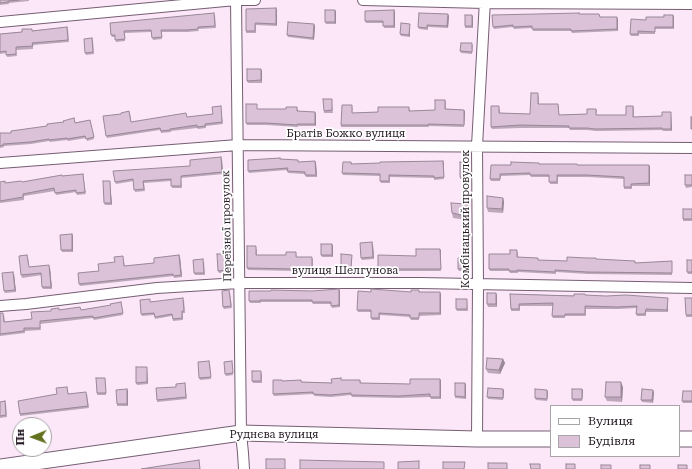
<!DOCTYPE html>
<html>
<head>
<meta charset="utf-8">
<style>
  body { margin:0 }
  #map { position:relative; width:692px; height:469px; overflow:hidden; background:#fce7f9; font-family:"Roboto Serif",serif }
  canvas { display:block }
  .legend { position:absolute; left:550px; top:405px; width:130px; height:52px; box-sizing:border-box; background:#fff; border:1px solid #a8a4a7; margin:0; padding:5px 7px; list-style:none; font-size:12px; color:#251b24 }
  .legend li { display:flex; align-items:center; gap:8px; height:20px }
  .legend b { width:20px; border:1px solid #a8a4a7 }
  .north { position:absolute; left:12px; top:417px; width:40px; height:40px; box-sizing:border-box; background:#fff; border:1px solid #a8a4a7; border-radius:50%; rotate:269deg; font-size:11px; font-weight:700; line-height:16px; text-align:center; color:#251b24 }
  .north::after { content:''; display:block; margin:auto; width:14px; height:18px; background:#63721f; clip-path:polygon(50% 0,100% 100%,50% 72%,0 100%) }
</style>
</head>
<body>
<div id="map">
<canvas width="692" height="469"></canvas>
<ul class="legend">
<li><b style="height:5px;background:#fff"></b>Вулиця</li>
<li><b style="height:11px;background:#dbc2d9"></b>Будівля</li>
</ul>
<div class="north">Пн</div>
</div>
<script>
const c = document.querySelector('canvas').getContext('2d');
c.lineJoin = 'round';
const toPath = rows => new Path2D(rows.map(r => 'M' + r).join(''));
function trace(path, color, width, dash) { c.strokeStyle = color; c.lineWidth = width; c.lineCap = dash ? 'butt' : 'round'; c.setLineDash(dash || []); c.stroke(path); }
function paint(path, color) { c.fillStyle = color; c.fill(path, 'evenodd'); }
function label(font, color, halo, rows, align = 'center') {
  c.font = font + ' "Roboto Serif",serif'; c.lineWidth = 3.5; c.setLineDash([]); c.textBaseline = 'middle'; c.strokeStyle = halo; c.fillStyle = color; for (const [text, x, y, turn = 0] of rows) {
    c.save(); c.translate(x, y); c.rotate((+turn || 0) * Math.PI / 180); c.textAlign = isNaN(turn) ? turn : align; if (halo) c.strokeText(text, 0, 0); c.fillText(text, 0, 0); c.restore();
  }
}
const street = toPath([
  [236,0,241,433,243,453,244,469],
  [363,0,485,3,692,4],
  [0,22,236,0,255,0],
  [0,163,238,145,692,148],
  [0,306,26,304,157,288,239,283,420,283,692,288],
  [477,439,478,285,477,146,485,0]
]);
const secondary = toPath([
  [679,439,692,439],
  [0,467,241,433,477,439,551,439]
]);
const wall = toPath([
  [0,0,29,0,29,1,9,3,9,4,0,5],
  [276,8,277,10,277,26,256,25,256,33,246,33,246,31],
  [335,10,336,12,336,24,326,24,325,22],
  [395,12,395,28,384,28,383,23,366,23,365,21],
  [579,14,600,16,600,17,618,19,618,31,572,33,571,31,533,31,532,28,514,29,513,27,494,29,493,27],
  [215,15,216,28,198,29,199,31,187,32,162,32,162,39,153,40,151,32,125,33,125,41,116,42,115,37,112,37,111,35,110,23],
  [472,15,473,17,473,28,465,28,465,26],
  [673,15,674,17,674,29,655,29,655,34,639,34,639,36,631,36,630,34,646,20],
  [449,16,448,28,428,27,428,30,419,29,418,27],
  [410,24,410,37,401,36,400,34],
  [315,26,314,40,288,37,287,35],
  [67,27,68,29,69,42,33,45,33,49,16,50,17,56,7,57,6,53,0,54,0,34],
  [92,38,93,40,94,54,86,55,85,53],
  [473,45,472,54,461,53,460,51],
  [262,71,262,83,248,83,247,81],
  [539,95,539,104,559,106,559,115,587,114,596,109,597,111,596,115,626,115,633,106,634,108,634,117,662,116,671,114,672,131,663,131,662,130,596,131,587,130,570,130,569,128,521,128,492,129,491,127,500,108,500,113,530,114],
  [332,99,332,101,333,113,324,113,324,111],
  [445,100,446,102,446,109,464,110,465,112,464,127,429,126,429,127,341,127,341,125,353,107,352,113,378,112,409,107,410,111,435,110],
  [257,106,257,109,298,109,298,111,316,114,316,126,298,126,298,127,267,125,247,125,246,123],
  [221,108,223,124,206,126,206,128,198,129,197,128,171,131,171,132,161,133,160,130,107,138,106,136,121,114,130,113,131,122,187,115,187,117,213,114],
  [90,120,94,139,87,141,86,138,68,141,67,140,50,142,49,141,31,144,4,146,4,147,0,148,0,133,11,133],
  [280,159,298,160,298,162,315,161,316,163,317,177,306,177,305,174,288,173,287,170,249,173,248,171],
  [222,160,223,174,181,178,182,188,172,188,171,181,144,183,145,191,135,192,134,181,116,184,115,182,190,166],
  [351,162,352,164,444,163,444,179,434,180,434,178,390,177,390,183,381,183,380,181,380,176,343,175,342,173],
  [469,162,470,164,470,179,460,179,460,177],
  [539,164,577,165,649,165,650,167,650,186,632,186,632,189,624,189,624,179,588,177,558,177,558,184,550,184,549,177,531,177,530,175,501,176,500,181,491,181,490,179,511,165],
  [83,174,86,194,77,195,76,192,56,195,55,191,24,196,24,200,0,203,0,182,5,183,22,182],
  [692,175,692,187,686,188,685,185],
  [110,181,110,183,112,205,105,205,104,203],
  [503,198,504,202,503,213,488,212,487,208],
  [469,208,467,220,453,218,452,213],
  [692,209,692,221,683,221,683,219],
  [73,236,73,252,62,252,61,250],
  [332,244,333,246,333,257,322,257,321,255],
  [373,245,374,259,362,260,361,258],
  [257,248,257,255,297,255,296,257,313,259,313,270,296,270,296,271,248,270,247,268],
  [440,249,441,251,441,271,379,271,378,269,416,256],
  [518,252,518,257,538,260,567,261,596,258,597,260,636,263,672,261,672,275,588,274,556,272,556,274,518,272,518,273,510,273,509,271,490,271,489,269,510,254],
  [226,256,227,272,219,273,218,271],
  [28,257,29,267,50,268,52,289,43,289,42,287,42,275,22,278,21,275],
  [180,257,182,277,174,278,174,276,80,286,79,284,99,271,123,258,125,266,154,263],
  [352,257,351,270,342,269,341,267],
  [468,257,469,259,470,270,459,271,458,269],
  [692,260,692,274,688,274,687,272],
  [204,261,205,275,195,275,194,273],
  [14,274,16,292,5,293,4,291],
  [312,291,340,291,340,307,332,308,331,304,313,304,312,302,261,302,261,303,250,303,249,301],
  [230,292,232,308,224,309,223,307],
  [371,292,420,292,441,294,441,315,419,316,419,320,411,320,410,317,380,315,380,320,372,320,371,318,371,312,358,312,357,310],
  [510,294,668,298,668,312,646,312,646,316,637,316,636,314,637,308,619,309,586,309,586,316,565,316,565,318,553,318,552,316,553,306,520,306,520,311,511,311,511,309],
  [497,295,497,307,488,307,487,304],
  [692,298,692,317,686,317,686,315],
  [467,299,467,301,468,311,457,311,456,309],
  [184,300,185,313,183,313,183,320,173,321,172,316,155,319,154,315,142,316,141,314,151,302],
  [121,304,123,315,94,320,93,318,40,324,41,330,25,331,25,333,0,336,0,313,4,315,5,322,32,319,51,311,59,310,81,310],
  [503,359,505,363,500,374,488,373,486,369],
  [210,363,211,379,200,380,199,378],
  [232,363,233,375,226,376,225,374],
  [147,367,147,369,148,384,137,385,136,383],
  [262,373,262,383,253,383,252,381],
  [440,379,441,381,441,399,431,399,430,397,399,398,352,397,351,395,331,397,314,396,314,394,274,396,273,394,282,381,332,383,341,380,360,380,361,383,410,384],
  [105,380,106,395,97,395,97,393],
  [185,385,187,399,157,402,157,400,176,387],
  [466,385,466,399,455,398,455,396],
  [67,387,68,394,87,394,89,408,20,416,20,414,57,394],
  [623,387,622,402,607,401,605,397],
  [503,389,504,391,503,400,488,399,487,397],
  [582,389,583,391,582,401,573,401,572,399],
  [128,391,128,406,117,406,117,404],
  [692,391,692,403,683,403,682,401],
  [548,392,547,401,536,400,535,398],
  [654,392,653,403,642,402,641,400],
  [5,401,6,404,7,417,0,418,0,402]
]);
const shadedWall = toPath([
  [276,8,277,10,277,26,276,24],
  [335,10,336,12,336,24,335,22],
  [394,10,395,12,395,28,394,26],
  [448,14,449,16,448,28,447,26],
  [472,15,473,17,473,28,472,26],
  [673,15,674,17,674,29,673,27],
  [617,17,618,19,618,31,617,29],
  [314,24,315,26,314,40,313,38],
  [410,24,410,37,409,35],
  [261,69,262,71,262,83,261,80],
  [464,110,465,112,464,127],
  [315,112,316,114,316,126,315,124],
  [671,112,671,114,672,131,671,129],
  [221,157,222,160,223,174,222,172],
  [315,161,316,163,317,177,316,175],
  [443,161,444,163,444,179,444,177],
  [469,162,470,164,470,179,469,177],
  [649,165,650,167,650,186,649,183],
  [110,181,110,183,112,205,111,203],
  [503,198,504,202,503,213,502,209],
  [468,204,469,208,467,220,466,216],
  [72,234,73,236,73,252,72,250],
  [372,242,373,245,374,259,373,257],
  [332,244,333,246,333,257,332,255],
  [440,249,441,251,441,271,441,269],
  [179,255,180,257,182,277,181,275],
  [49,265,50,268,52,289,51,287],
  [13,272,14,274,16,292,15,290],
  [339,289,340,291,340,307,339,305],
  [440,292,441,294,441,315,440,313],
  [496,293,497,295,497,307,496,304],
  [668,298,668,312,667,310],
  [503,359,505,363,500,374,499,370],
  [147,367,147,369,148,384,147,382],
  [440,379,441,381,441,399,440,397],
  [621,382,623,387,622,402,621,397],
  [465,383,466,385,466,399,465,397],
  [127,389,128,391,128,406,127,404],
  [503,389,504,391,503,400],
  [582,389,583,391,582,401],
  [547,390,548,392,547,401],
  [653,390,654,392,653,403,652,400]
]);
const building = toPath([
  [0,0,19,0,8,1,8,2,0,3,0,0],
  [276,8,276,24,255,23,255,31,246,31,246,9,276,8],
  [325,10,335,10,335,22,325,22,325,10],
  [394,10,394,26,383,26,383,21,365,21,365,11,394,10],
  [214,13,215,26,198,27,198,29,187,30,161,30,162,37,152,38,151,30,124,31,125,39,115,40,115,35,111,35,110,23,214,13],
  [419,13,448,14,447,26,427,25,427,28,418,27,419,13],
  [579,13,579,14,599,14,600,17,617,17,617,29,571,31,571,29,532,29,532,26,513,27,513,25,493,27,492,15,579,13],
  [465,15,472,15,472,26,465,26,465,15],
  [664,15,673,15,673,27,655,27,655,32,638,31,638,34,630,34,631,19,646,20,646,17,664,17,664,15],
  [288,22,314,24,313,38,287,35,288,22],
  [401,23,410,24,409,35,400,34,401,23],
  [67,27,68,40,32,43,33,46,16,47,16,54,6,55,6,51,0,52,0,34,22,32,22,29,32,29,32,31,67,27],
  [92,38,93,52,85,53,84,39,92,38],
  [461,43,472,43,472,52,460,51,461,43],
  [247,69,261,69,261,80,247,81,247,69],
  [531,93,538,93,538,104,558,104,559,115,587,114,587,109,596,109,596,115,626,115,626,106,633,106,633,117,662,116,662,112,671,112,671,129,662,129,662,128,595,129,587,128,569,128,569,126,520,125,491,127,491,106,499,106,499,113,530,114,531,93],
  [323,99,332,99,332,110,324,111,323,99],
  [435,100,445,100,445,109,464,110,464,125,428,124,428,125,341,125,342,105,352,105,352,113,378,112,378,107,409,107,409,111,435,110,435,100],
  [246,104,257,104,257,109,286,109,286,107,297,107,297,111,315,112,315,124,297,124,297,125,266,123,246,123,246,104],
  [221,106,222,122,205,124,205,126,197,127,197,125,170,129,170,130,161,131,160,128,106,136,103,116,121,114,121,113,129,111,131,122,186,113,187,117,213,114,212,107,221,106],
  [691,117,692,117,692,129,691,129,691,117],
  [74,118,75,123,90,120,94,137,86,139,85,136,67,139,67,138,49,140,49,139,30,142,3,144,3,145,0,146,0,133,11,133,11,131,47,126,47,124,64,122,63,121,74,118],
  [221,157,222,172,181,176,181,186,171,186,171,179,143,181,144,189,134,190,133,179,115,182,113,171,190,166,190,160,221,157],
  [280,158,280,159,298,160,298,162,315,161,316,175,305,175,305,172,287,171,288,168,248,171,248,160,280,158],
  [443,161,444,177,434,178,434,176,389,175,389,181,380,181,380,174,342,173,343,162,351,162,351,164,380,163,380,162,443,161],
  [460,162,469,162,469,177,460,177,460,162],
  [511,162,539,163,539,164,577,164,577,165,649,165,649,183,631,184,631,187,624,187,624,177,587,175,557,175,557,182,549,182,549,175,530,175,530,173,500,174,500,179,490,179,491,165,511,165,511,162],
  [83,174,85,192,76,193,76,190,55,193,54,188,23,194,23,197,0,201,0,182,5,181,5,183,21,181,22,182,62,175,62,176,83,174],
  [685,175,692,175,692,185,685,185,685,175],
  [103,181,110,181,111,203,104,203,103,181],
  [487,196,503,198,502,209,487,208,487,196],
  [451,203,468,204,466,216,452,213,451,203],
  [683,209,692,209,692,219,683,219,683,209],
  [72,234,72,250,61,250,60,235,72,234],
  [372,242,373,257,361,258,360,243,372,242],
  [321,244,332,244,332,255,321,255,321,244],
  [247,246,256,246,256,255,286,255,286,252,296,252,296,257,312,257,312,267,295,268,295,269,247,268,247,246],
  [416,249,440,249,441,269,378,269,378,255,416,256,416,249],
  [510,250,517,250,517,257,538,258,538,260,567,261,567,257,588,258,596,258,596,259,635,261,635,263,672,261,672,273,587,272,555,270,555,272,517,270,517,271,509,271,509,269,489,269,489,254,510,254,510,250],
  [217,254,225,254,226,270,218,271,217,254],
  [341,254,352,255,351,268,341,267,341,254],
  [27,255,29,267,49,265,51,287,42,287,41,273,21,275,19,256,27,255],
  [179,255,181,275,173,276,173,274,79,284,78,273,99,271,98,264,115,262,114,257,123,256,124,266,154,263,154,258,179,255],
  [468,257,469,268,458,269,458,258,468,257],
  [203,259,204,273,194,273,193,260,203,259],
  [687,260,692,260,692,272,687,272,687,260],
  [13,272,15,290,4,291,2,273,13,272],
  [339,289,339,305,331,306,331,302,312,302,312,300,260,300,260,301,249,301,249,291,271,291,271,290,312,291,339,289],
  [371,289,411,292,411,290,419,290,419,292,440,292,440,313,419,313,419,318,410,318,410,315,379,313,379,318,371,318,371,310,357,310,358,291,371,292,371,289],
  [229,290,231,306,223,307,222,291,229,290],
  [487,293,496,293,496,304,487,304,487,293],
  [510,294,574,296,574,294,585,294,585,295,606,296,626,295,668,298,667,310,646,309,645,314,636,314,637,306,618,307,585,306,585,314,565,314,565,316,552,316,553,303,519,304,519,309,511,309,510,294],
  [183,298,184,311,182,311,182,318,173,319,172,314,155,317,154,313,141,314,140,300,150,299,150,302,183,298],
  [685,298,692,298,692,315,686,315,685,298],
  [456,299,467,299,467,309,456,309,456,299],
  [121,302,123,313,93,318,93,316,40,321,40,328,24,328,24,331,0,334,0,313,3,313,4,322,32,319,31,312,51,311,51,309,59,308,59,310,80,307,81,310,111,305,110,304,121,302],
  [487,358,503,359,499,370,486,369,487,358],
  [209,361,211,377,199,378,198,362,209,361],
  [232,361,233,373,225,374,224,362,232,361],
  [136,367,147,367,147,382,136,383,136,367],
  [252,371,261,371,261,381,252,381,252,371],
  [96,378,105,378,106,393,97,393,96,378],
  [341,378,341,380,360,380,360,383,410,384,410,379,440,379,440,397,430,397,430,394,399,396,351,395,351,393,330,395,313,394,313,392,273,394,273,380,282,380,282,381,301,380,301,382,332,383,331,379,341,378],
  [606,382,621,382,621,397,605,397,606,382],
  [185,383,186,397,157,400,156,388,176,387,176,384,185,383],
  [455,383,465,383,465,397,455,396,455,383],
  [67,387,68,394,86,392,88,406,20,414,18,401,57,394,56,388,67,387],
  [488,388,503,389,503,398,487,397,488,388],
  [127,389,127,404,117,404,116,390,127,389],
  [535,389,547,390,547,399,535,398,535,389],
  [572,389,582,389,582,399,572,399,572,389],
  [642,389,653,390,652,400,641,400,642,389],
  [683,391,692,391,692,401,682,401,683,391],
  [5,401,6,415,0,416,0,402,5,401],
  [266,459,285,459,285,469,266,469,266,459],
  [199,460,200,469,141,469,199,460],
  [300,460,384,462,384,469,300,469,300,460],
  [419,461,419,469,398,469,398,462,419,461],
  [443,462,465,462,464,469,443,469,443,462],
  [488,463,507,463,507,469,488,469,488,463],
  [530,464,540,464,540,469,531,469,530,464],
  [566,464,575,464,575,469,566,469,566,464],
  [601,465,611,465,611,469,601,469,601,465],
  [640,465,650,465,650,469,640,469,640,465],
  [678,465,687,465,687,469,678,469,678,465]
]);
const streetNames = [
  ["Братів Божко вулиця",346,134],
  ["Комбінацький провулок",466,219,-90],
  ["Переїзної провулок",227,226,-91],
  ["вулиця Шелгунова",345,271],
  ["Руднєва вулиця",274,435]
];
trace(street, '#755e72', 12);
trace(secondary, '#755e72', 17);
trace(street, '#fff', 10);
trace(secondary, '#fff', 15);
paint(wall, '#bca7bb');
paint(shadedWall, '#998898');
paint(building, '#dbc2d9');
trace(building, '#998898', 1);
label('11px', '#251b24', '#fff', streetNames);
</script>
</body>
</html>
